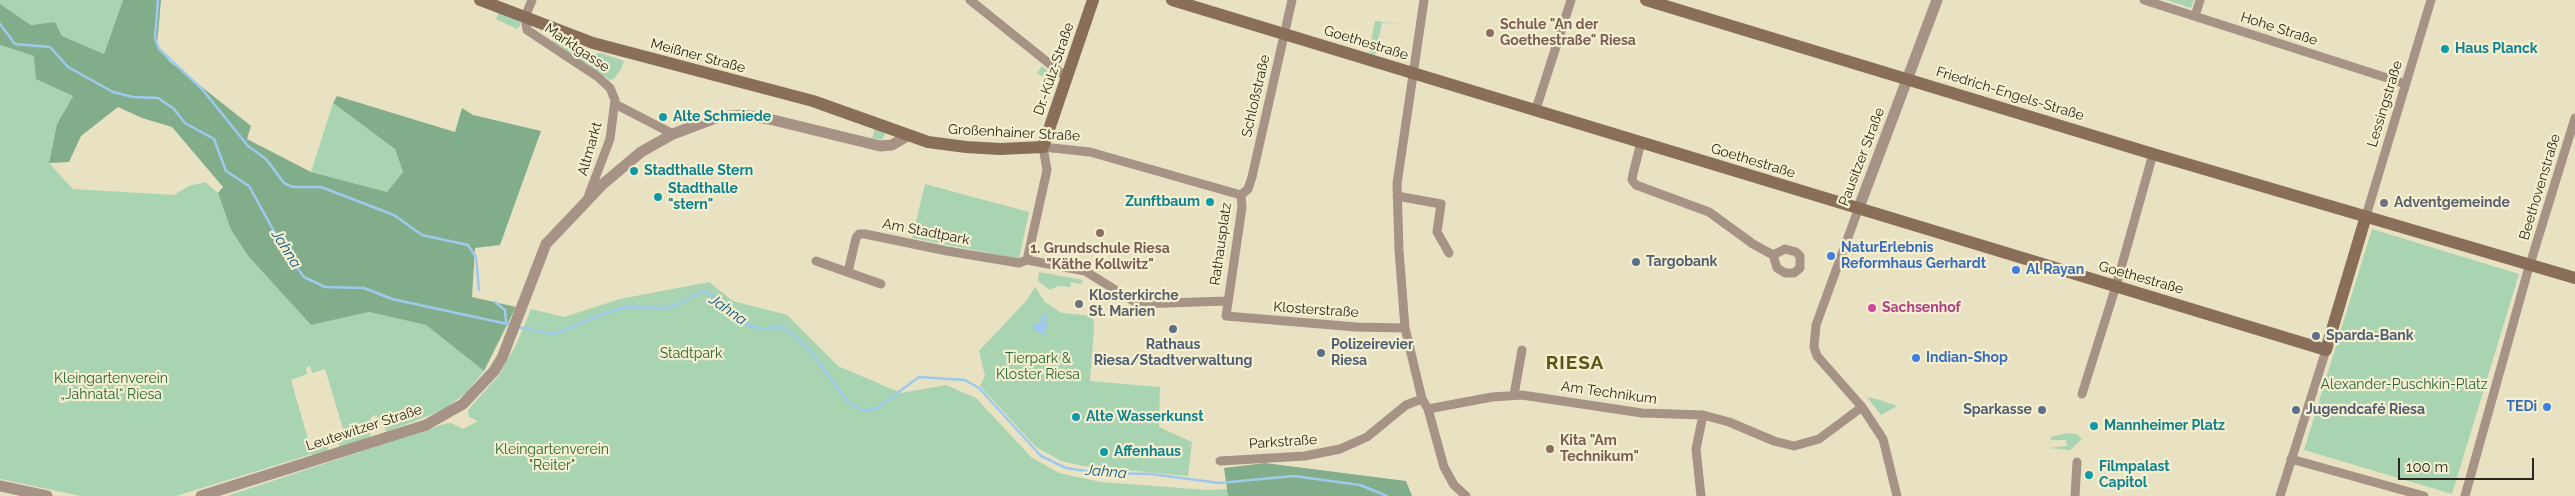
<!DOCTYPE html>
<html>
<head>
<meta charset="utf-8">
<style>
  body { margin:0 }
  #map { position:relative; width:2575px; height:496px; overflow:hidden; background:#e8e2c3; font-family:Raleway,sans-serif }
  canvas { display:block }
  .scale { position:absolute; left:2398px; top:458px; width:136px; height:22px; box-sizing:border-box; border:2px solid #2a281c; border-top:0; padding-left:6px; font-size:15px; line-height:18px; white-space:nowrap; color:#2a281c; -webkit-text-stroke:4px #f5efd0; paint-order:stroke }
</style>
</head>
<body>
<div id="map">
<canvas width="2575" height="496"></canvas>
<div class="scale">100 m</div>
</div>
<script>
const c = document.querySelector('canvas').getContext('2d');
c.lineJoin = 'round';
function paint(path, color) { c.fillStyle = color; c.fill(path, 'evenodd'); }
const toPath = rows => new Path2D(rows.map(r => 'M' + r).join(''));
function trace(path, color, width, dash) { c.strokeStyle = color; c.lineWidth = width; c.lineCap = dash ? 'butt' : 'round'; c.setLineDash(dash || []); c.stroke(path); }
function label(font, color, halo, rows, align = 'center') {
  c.font = font + ' Raleway,sans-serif'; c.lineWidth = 4.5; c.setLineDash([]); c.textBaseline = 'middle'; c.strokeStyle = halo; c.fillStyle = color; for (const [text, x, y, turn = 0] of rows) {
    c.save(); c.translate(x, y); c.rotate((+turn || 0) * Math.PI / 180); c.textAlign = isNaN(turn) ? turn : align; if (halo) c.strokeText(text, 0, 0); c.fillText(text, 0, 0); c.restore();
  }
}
const green = toPath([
  [0,0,123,0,104,54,62,36,55,22,31,25,0,4],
  [2166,0,2194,0,2191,8],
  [499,12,518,19,521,24,517,29,496,19],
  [1375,21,1400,24,1382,23,1375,55,1369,52],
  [551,40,593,54,601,53,624,61,621,69,614,79,610,80],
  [0,45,34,56,73,96,57,124,49,163,73,189,174,195,189,186,205,182,218,193,231,230,249,257,311,325,369,312,426,325,484,371,466,393,443,410,387,432,376,415,371,417,370,439,340,448,337,438,345,435,325,369,312,373,310,366,306,368,307,374,291,380,310,446,326,441,329,451,313,456,312,454,176,496,81,496,0,479],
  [1042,66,1050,74,1051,87,1043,85,1046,79,1037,73],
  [333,103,395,149,403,172,387,192,311,172],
  [875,128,886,132,882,140,872,138],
  [925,184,1029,212,1019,259,912,238],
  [2372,229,2519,274,2452,494,2304,450],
  [1039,272,1083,280,1081,284,1071,282,1070,287,1058,286,1050,290,1038,281],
  [709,282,733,301,787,315,838,366,901,393,946,385,976,398,1031,457,1059,473,1101,482,1207,490,1335,485,1379,496,227,496,444,424,451,423,463,429,478,421,469,417,468,410,499,375,516,345,531,309,564,317,620,299],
  [1035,287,1045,302,1062,313,1093,316,1094,328,1090,381,1160,387,1159,427,1192,442,1188,476,1083,466,1061,461,1036,447,980,386,985,376,979,351,1027,300],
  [1867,397,1880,400,1897,406,1881,415],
  [2067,433,2077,434,2082,439,2070,450,2049,448,2067,446,2066,440,2051,440,2051,437]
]);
const forest = toPath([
  [123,0,161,0,157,45,169,61,251,126,247,139,311,172,387,192,403,172,395,149,333,103,337,96,455,132,462,108,473,115,541,131,500,245,475,248,472,297,516,307,484,371,426,325,369,312,311,325,249,257,231,230,218,193,223,187,172,127,142,118,118,107,81,136,69,162,49,163,57,124,73,96,36,79,34,56,0,45,0,4,31,25,55,22,62,36,104,54],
  [1265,463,1406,481,1412,496,1228,496,1224,468]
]);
const water = toPath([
  [1051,314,1042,322,1050,323,1046,328,1045,335,1033,330,1032,325,1039,324,1042,316]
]);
const stream = toPath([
  [158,0,155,38,159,49,202,89,248,146,266,159,284,183,293,187,321,187,394,215,422,235,468,245,476,257,479,290],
  [0,24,15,44,50,47,68,67,113,92,133,97,158,98,173,108,185,123,214,139,226,171,249,186,286,253,304,277,325,287,364,288,392,299,512,325],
  [495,302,505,310,506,323],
  [517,327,554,334,603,314,627,307,664,308,677,305,702,291,710,294,751,326,761,329,775,327,786,329,807,347,849,403,863,410,876,409,919,377,965,380,979,388,1041,456,1066,468,1099,473,1151,474,1219,483,1294,476,1360,485,1387,496]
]);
const minor = toPath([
  [532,0,525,17,527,30,598,77,610,88,615,100,610,139,588,197],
  [970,0,1066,77],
  [1424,0,1397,184,1399,250,1405,328,1422,399,1428,409,1444,467,1454,485,1466,496],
  [2144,0,2406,84],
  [2195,16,2200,0],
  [615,104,673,134],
  [1536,109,1571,0],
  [1641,142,1633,174,1632,180,1636,185,1709,212,1753,244,1773,255,1777,268,1785,273,1794,273,1800,268,1800,256,1796,252,1785,249,1773,255],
  [1241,195,1242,207,1226,316,1356,327,1405,328],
  [1241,195,1248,189,1252,177,1292,0],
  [1397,196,1441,204,1437,232,1449,253],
  [1858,210,1816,325,1814,347,1817,356,1862,407,1883,439,1897,496],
  [2366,216,2431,0],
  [1027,260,1047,170,1043,147,1090,152,1241,195],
  [816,261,881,284],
  [848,272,856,238,859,234,865,234,947,251,1019,263,1027,260,1085,271,1138,304,1226,301],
  [2082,394,2116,286,2153,154],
  [1514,395,1522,350],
  [1428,409,1492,397,1522,395,1642,413,1703,415,1729,422,1774,441,1794,446,1819,439,1862,407],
  [2291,459,2424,496],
  [1220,461,1305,456,1340,449,1367,437,1406,405,1422,399],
  [1701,496,1696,449,1703,415],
  [2075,496,2077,462],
  [2280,496,2326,350],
  [2465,496,2527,274,2575,118]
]);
const tertiary = toPath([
  [1858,210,1937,0],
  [0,486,47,496],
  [201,496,426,425,463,404,494,371,502,358,546,244,603,184,641,152,673,134,718,117,743,115,769,119,880,146,892,145,909,135]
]);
const secondary = toPath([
  [480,0,593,43,813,101,928,142,966,147,1000,149,1043,147,1093,0],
  [1172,0,2326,350,2366,216],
  [1646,0,2153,154,2575,278]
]);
const markers = [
  [1490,33,5,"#8d6e63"],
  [2445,49,5,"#0f9aa8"],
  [663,117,5,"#0f9aa8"],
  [634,171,5,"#0f9aa8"],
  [658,197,5,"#0f9aa8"],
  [1210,202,5,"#0f9aa8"],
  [2384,203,5,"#6b7280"],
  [1100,233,5,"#8d6e63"],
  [1831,256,5,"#3f7fe0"],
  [1636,262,5,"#5c6f8a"],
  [2016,270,5,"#3f7fe0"],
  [1079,304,5,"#6b7280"],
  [1872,308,5,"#d1479c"],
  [1173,329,5,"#5c6f8a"],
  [2316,336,5,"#5c6f8a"],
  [1321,353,5,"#5c6f8a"],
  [1916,358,5,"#3f7fe0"],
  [2547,407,5,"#3f7fe0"],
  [2042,410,5,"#5c6f8a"],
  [2296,410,5,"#5c6f8a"],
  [1076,417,5,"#0f9aa8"],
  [2094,426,5,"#0f9aa8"],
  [1550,449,5,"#8d6e63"],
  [1104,452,5,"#0f9aa8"],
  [2089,475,5,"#0f9aa8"]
];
const educationNames = [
  ["Schule \"An der",1500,25],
  ["Goethestraße\" Riesa",1500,41],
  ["1. Grundschule Riesa",1100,249,"center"],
  ["\"Käthe Kollwitz\"",1100,265,"center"],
  ["Kita \"Am",1560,441],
  ["Technikum\"",1560,457]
];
const streetNames = [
  ["Hohe Straße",2279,29,18],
  ["Goethestraße",1366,43,17],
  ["Marktgasse",577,48,34],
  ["Meißner Straße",698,56,15],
  ["Dr.-Külz-Straße",1054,69,-71],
  ["Friedrich-Engels-Straße",2010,94,17],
  ["Schloßstraße",1256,96,-77],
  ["Lessingstraße",2385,104,-73],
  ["Großenhainer Straße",1014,133,3],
  ["Altmarkt",590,149,-74],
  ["Pausitzer Straße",1862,157,-69],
  ["Goethestraße",1753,161,17],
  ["Beethovenstraße",2540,187,-73],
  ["Am Stadtpark",926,232,11],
  ["Rathausplatz",1221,244,-82],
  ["Goethestraße",2141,278,16],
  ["Klosterstraße",1316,310,4],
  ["Am Technikum",1609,393,8],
  ["Leutewitzer Straße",364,428,-18],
  ["Parkstraße",1283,442,-4]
];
const cultureNames = [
  ["Haus Planck",2455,49],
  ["Alte Schmiede",673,117],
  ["Stadthalle Stern",644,171],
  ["Stadthalle",668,189],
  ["\"stern\"",668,205],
  ["Zunftbaum",1200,202,"right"],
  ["Alte Wasserkunst",1086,417],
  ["Mannheimer Platz",2104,426],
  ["Affenhaus",1114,452],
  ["Filmpalast",2099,467],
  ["Capitol",2099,483]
];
const worshipNames = [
  ["Adventgemeinde",2394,203],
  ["Klosterkirche",1089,296],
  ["St. Marien",1089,312]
];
const shopNames = [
  ["NaturErlebnis",1841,248],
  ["Reformhaus Gerhardt",1841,264],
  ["Al Rayan",2026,270],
  ["Indian-Shop",1926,358],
  ["TEDi",2537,407,"right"]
];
const serviceNames = [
  ["Targobank",1646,262],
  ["Sparda-Bank",2326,336],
  ["Rathaus",1173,345,"center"],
  ["Riesa/Stadtverwaltung",1173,361,"center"],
  ["Polizeirevier",1331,345],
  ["Riesa",1331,361],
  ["Sparkasse",2032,410,"right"],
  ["Jugendcafé Riesa",2306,410]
];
const hotelNames = [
  ["Sachsenhof",1882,308]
];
const parkNames = [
  ["Stadtpark",691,354],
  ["Tierpark &",1038,359],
  ["Kloster Riesa",1038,375],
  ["Kleingartenverein",111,379],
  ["„Jahnatal“ Riesa",111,395],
  ["Alexander-Puschkin-Platz",2404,385],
  ["Kleingartenverein",552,450],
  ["\"Reiter\"",552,466]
];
const waterNames = [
  ["Jahna",286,249,58],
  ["Jahna",728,310,35],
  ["Jahna",1106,472,5]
];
const districtNames = [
  ["RIESA",1575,363]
];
paint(green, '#a9d4b1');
paint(forest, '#82ad8b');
paint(water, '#9dcaec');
trace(stream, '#9dcaec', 2.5);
trace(minor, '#a79385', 9);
trace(tertiary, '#a79385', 11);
trace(secondary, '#896e59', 12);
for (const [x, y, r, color] of markers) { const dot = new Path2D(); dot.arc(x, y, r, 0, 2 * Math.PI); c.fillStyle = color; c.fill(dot); trace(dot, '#f5efd0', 2); }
label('bold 14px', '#785e54', '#f5efd0', educationNames, 'left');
label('14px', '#2a281c', '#f5efd0', streetNames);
label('bold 14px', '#0d838f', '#f5efd0', cultureNames, 'left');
label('bold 14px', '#5b616d', '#f5efd0', worshipNames, 'left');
label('bold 14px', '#366cbe', '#f5efd0', shopNames, 'left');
label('bold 14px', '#4e5e75', '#f5efd0', serviceNames, 'left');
label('bold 14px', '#b23c85', '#f5efd0', hotelNames, 'left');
label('14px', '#256539', '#f5efd0', parkNames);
label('italic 15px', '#0c5783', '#f5efd0', waterNames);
c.letterSpacing = '1px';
label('bold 19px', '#5c5417', '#f5efd0', districtNames);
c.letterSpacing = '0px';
</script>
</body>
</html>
